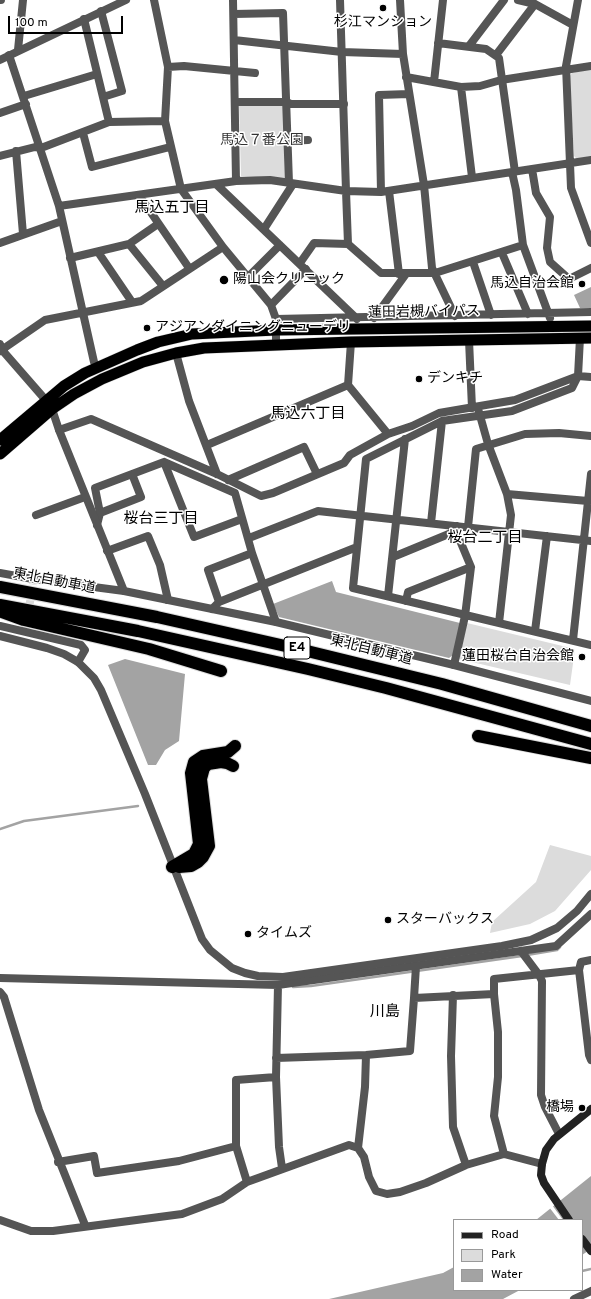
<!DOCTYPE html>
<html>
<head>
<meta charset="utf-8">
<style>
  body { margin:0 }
  #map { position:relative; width:591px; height:1299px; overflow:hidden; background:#fff; font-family:Overpass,sans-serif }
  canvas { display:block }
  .legend { position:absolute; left:453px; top:1219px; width:130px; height:72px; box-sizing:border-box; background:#fff; border:1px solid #999; margin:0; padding:5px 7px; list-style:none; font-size:12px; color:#000 }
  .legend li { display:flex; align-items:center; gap:8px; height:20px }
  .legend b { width:20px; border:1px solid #999 }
  .scale { position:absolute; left:8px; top:16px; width:115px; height:18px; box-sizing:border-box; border:2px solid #000; border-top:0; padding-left:5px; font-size:12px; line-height:14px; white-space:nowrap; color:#000; -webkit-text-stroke:3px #fff; paint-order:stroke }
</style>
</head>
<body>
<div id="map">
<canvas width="591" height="1299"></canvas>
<ul class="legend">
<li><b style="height:5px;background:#222"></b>Road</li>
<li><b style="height:11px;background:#dcdcdc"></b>Park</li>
<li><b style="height:11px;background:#a3a3a3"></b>Water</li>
</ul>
<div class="scale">100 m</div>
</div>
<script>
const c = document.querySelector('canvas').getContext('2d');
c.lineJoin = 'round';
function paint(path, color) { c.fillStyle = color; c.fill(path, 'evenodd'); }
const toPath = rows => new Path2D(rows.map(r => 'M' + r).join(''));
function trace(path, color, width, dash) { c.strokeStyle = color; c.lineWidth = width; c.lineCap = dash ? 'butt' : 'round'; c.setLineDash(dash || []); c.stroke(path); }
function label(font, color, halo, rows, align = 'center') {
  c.font = font + ' Overpass,"Noto Sans JP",sans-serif'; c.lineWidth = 3; c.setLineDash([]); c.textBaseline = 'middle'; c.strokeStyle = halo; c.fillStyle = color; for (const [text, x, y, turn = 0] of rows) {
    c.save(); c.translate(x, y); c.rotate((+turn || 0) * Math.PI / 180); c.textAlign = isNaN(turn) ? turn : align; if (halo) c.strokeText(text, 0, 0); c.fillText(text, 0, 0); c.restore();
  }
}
const green = toPath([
  [591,69,591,156,577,159,574,156,569,77,572,73],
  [239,104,284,105,285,179,241,176],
  [467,623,575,649,570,685,459,659],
  [550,845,591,856,591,870,555,911,530,924,490,933,492,922,536,882]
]);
const water = toPath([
  [591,287,591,308,580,308,574,295],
  [332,581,336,592,460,623,453,655,449,658,279,617,273,604],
  [125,659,185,674,179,741,165,750,156,765,148,765,108,665],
  [591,1176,591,1249,582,1255,582,1220,536,1220],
  [454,1267,454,1290,520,1290,503,1299,329,1299,443,1273]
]);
const pier = toPath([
  [552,1205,563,1220,559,1220,549,1207]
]);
const stream = toPath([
  [0,829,24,821,138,806],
  [527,955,557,950,560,947],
  [293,987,311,986,522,956],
  [582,1271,591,1269]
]);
const minorTunnel = toPath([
  [25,632,33,584]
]);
const minor = toPath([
  [0,0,1,0],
  [154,0,168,67,165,121,181,189,223,247,271,305,276,319,276,345],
  [233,0,236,181],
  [400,0,403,54,424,185,432,268,455,316],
  [518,0,535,4,573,25],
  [578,0,566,66,571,188,591,243],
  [101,11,122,91,103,97],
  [234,14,283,13,289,183],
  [84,19,109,122],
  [234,40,342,52,403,54],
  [438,43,486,49,499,58,515,172],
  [469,46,504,0],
  [18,50,23,0],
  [9,55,59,206,94,362,97,367],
  [496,55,535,4],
  [168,67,184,66,255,73],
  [406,77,461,87,480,86,501,80,591,66],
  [434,82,443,0],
  [461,87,472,177],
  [24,96,97,74],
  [235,102,287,102,291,104,344,104],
  [0,113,26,104],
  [83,133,92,167,170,147],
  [287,141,308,140],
  [16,151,23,234],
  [0,156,35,147,41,148,109,122,165,121],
  [532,169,536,193,550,217,547,248,550,262,569,279,591,268],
  [512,172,516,190,523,245,550,318],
  [216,184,357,319],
  [346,191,348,244],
  [389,191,399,274],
  [381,192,379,95,409,94],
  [139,195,189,268],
  [59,206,236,181,270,180,346,191,381,192,591,160],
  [264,229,293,184],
  [0,243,62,221],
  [129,244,163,286],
  [98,252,132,302],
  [502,253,528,314],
  [70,258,129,244,158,224],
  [473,262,491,315],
  [300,263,314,243,348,244,381,273,435,273,523,245],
  [248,277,280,245],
  [271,305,306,269],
  [374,318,406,274],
  [276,319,591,312],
  [580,338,578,376,572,388,512,411,442,421,366,459,353,588,591,645],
  [469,340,472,408],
  [351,342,348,385,388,434],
  [0,344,2,350,50,405],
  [0,351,45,320,141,301,223,247],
  [176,353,189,401,217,474],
  [479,412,488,444,507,494,511,515,499,623],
  [59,430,91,419,217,474,261,496,273,493,344,463,350,455,388,434,412,426,439,413,515,400,578,376,591,377],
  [207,445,348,385],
  [164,462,194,537,242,519],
  [228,480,304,447,317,474],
  [507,494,588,501],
  [100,513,141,497,132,474],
  [36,515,85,497],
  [431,523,442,421],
  [97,525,100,513,95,488,164,462,235,493,252,553,276,622],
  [468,527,476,449,525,434,559,433,591,436],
  [249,538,318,511,591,541],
  [107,551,148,536,160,565,168,600],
  [393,557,456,531],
  [0,573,33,579,124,591],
  [388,596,405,439],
  [406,601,408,592,471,567],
  [219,602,208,570,252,553],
  [212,609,219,602,357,547],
  [0,626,81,645,85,650,78,662],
  [535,631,547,536],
  [573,640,591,474],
  [454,665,465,616,471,567,456,531,457,526],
  [521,951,539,975,542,981,541,1095,545,1107,559,1134],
  [579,970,589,1055,591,1060],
  [0,978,278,985,556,946,591,914],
  [278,985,276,1077,279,1147,282,1168],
  [0,992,4,997,39,1110,85,1225],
  [494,994,498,1032,498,1077,494,1116,504,1154],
  [453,995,451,1056,453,1127,466,1165],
  [414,998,416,966],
  [276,1058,366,1055,410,1051,414,998,494,994,494,979,579,970,581,962,591,960],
  [236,1146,247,1182],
  [358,1148,365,1087,366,1055],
  [58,1162,94,1156,97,1173,179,1161,236,1146,236,1080,276,1077],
  [0,1220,31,1231,53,1231,182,1214,222,1199,247,1182,349,1145,358,1148,364,1157,369,1177,376,1191,387,1194,400,1192,426,1183,466,1165,504,1154,542,1164],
  [574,1299,591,1291]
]);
const tertiary = toPath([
  [340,0,346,191],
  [0,60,126,0],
  [52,409,59,430,124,591,276,622,454,665,591,701],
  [0,636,47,648,64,654,78,662,94,678,101,690,145,794,202,939,210,950,232,968,245,973,258,976,283,977,502,946,531,940,557,928,577,911,591,894]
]);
const secondary = toPath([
  [569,1220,544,1183,541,1175,542,1164,546,1150,554,1139,591,1109],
  [582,1239,591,1251]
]);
const trunk = toPath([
  [0,440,64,386,85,373,137,350,158,342,192,334,276,330,591,326],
  [0,454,52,409,74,394,102,379,143,362,176,353,204,348,351,342,591,338]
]);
const motorway = toPath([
  [0,587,157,617,303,650,442,684,591,726],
  [0,605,138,631,308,669,386,688,591,744],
  [2,612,24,620,149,649,221,671],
  [478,736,591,758],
  [172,867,194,854,199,844,191,773,194,762,203,756,228,752,235,746],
  [179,867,191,866,198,862,203,857,209,846,201,779,204,768,208,764,221,762,227,763,233,766]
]);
const markers = [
  [383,8,4,"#000"],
  [224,280,5,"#000"],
  [582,284,4,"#000"],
  [147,328,4,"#000"],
  [419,379,4,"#000"],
  [582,657,4,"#000"],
  [388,920,4,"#000"],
  [248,934,4,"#000"],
  [582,1108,4,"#000"]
];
const shields = [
  [297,648,26]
];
const shieldNames = [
  ["E4",297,648]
];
const poiNames = [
  ["杉江マンション",383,23,"center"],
  ["陽山会クリニック",233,280],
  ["馬込自治会館",574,284,"right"],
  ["アジアンダイニングニューデリ",155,328],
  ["デンキチ",427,379],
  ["蓮田桜台自治会館",574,657,"right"],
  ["スターバックス",396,920],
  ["タイムズ",256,934],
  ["橋場",574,1108,"right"]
];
const parkNames = [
  ["馬込７番公園",262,141]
];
const streetNames = [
  ["蓮田岩槻バイパス",424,313,-1],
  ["東北自動車道",54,582,11],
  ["東北自動車道",371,651,14]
];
const neighbourhoodNames = [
  ["馬込五丁目",172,209],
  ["馬込六丁目",308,415],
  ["桜台三丁目",161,520],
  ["桜台二丁目",485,539],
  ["川島",385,1013]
];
paint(green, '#dcdcdc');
paint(water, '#a3a3a3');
paint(pier, '#fff');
trace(stream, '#a3a3a3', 2.5);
trace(minorTunnel, '#d9d9d9', 8, [8, 4]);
trace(trunk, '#dbdbdb', 12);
trace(motorway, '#dbdbdb', 14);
trace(minor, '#555', 8);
trace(tertiary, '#555', 8);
trace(secondary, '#222', 8);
trace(trunk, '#000', 11);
trace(motorway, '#000', 12);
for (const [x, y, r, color] of markers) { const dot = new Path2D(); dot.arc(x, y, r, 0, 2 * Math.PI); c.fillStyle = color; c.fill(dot); trace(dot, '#fff', 1.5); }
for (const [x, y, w] of shields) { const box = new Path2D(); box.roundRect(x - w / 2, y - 11, w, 22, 3); c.fillStyle = '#fff'; c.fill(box); trace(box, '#000', 1); }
label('bold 13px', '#000', null, shieldNames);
label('14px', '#000', '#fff', poiNames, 'left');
label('14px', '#333', '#fff', parkNames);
label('14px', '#000', '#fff', streetNames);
label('15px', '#000', '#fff', neighbourhoodNames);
</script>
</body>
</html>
